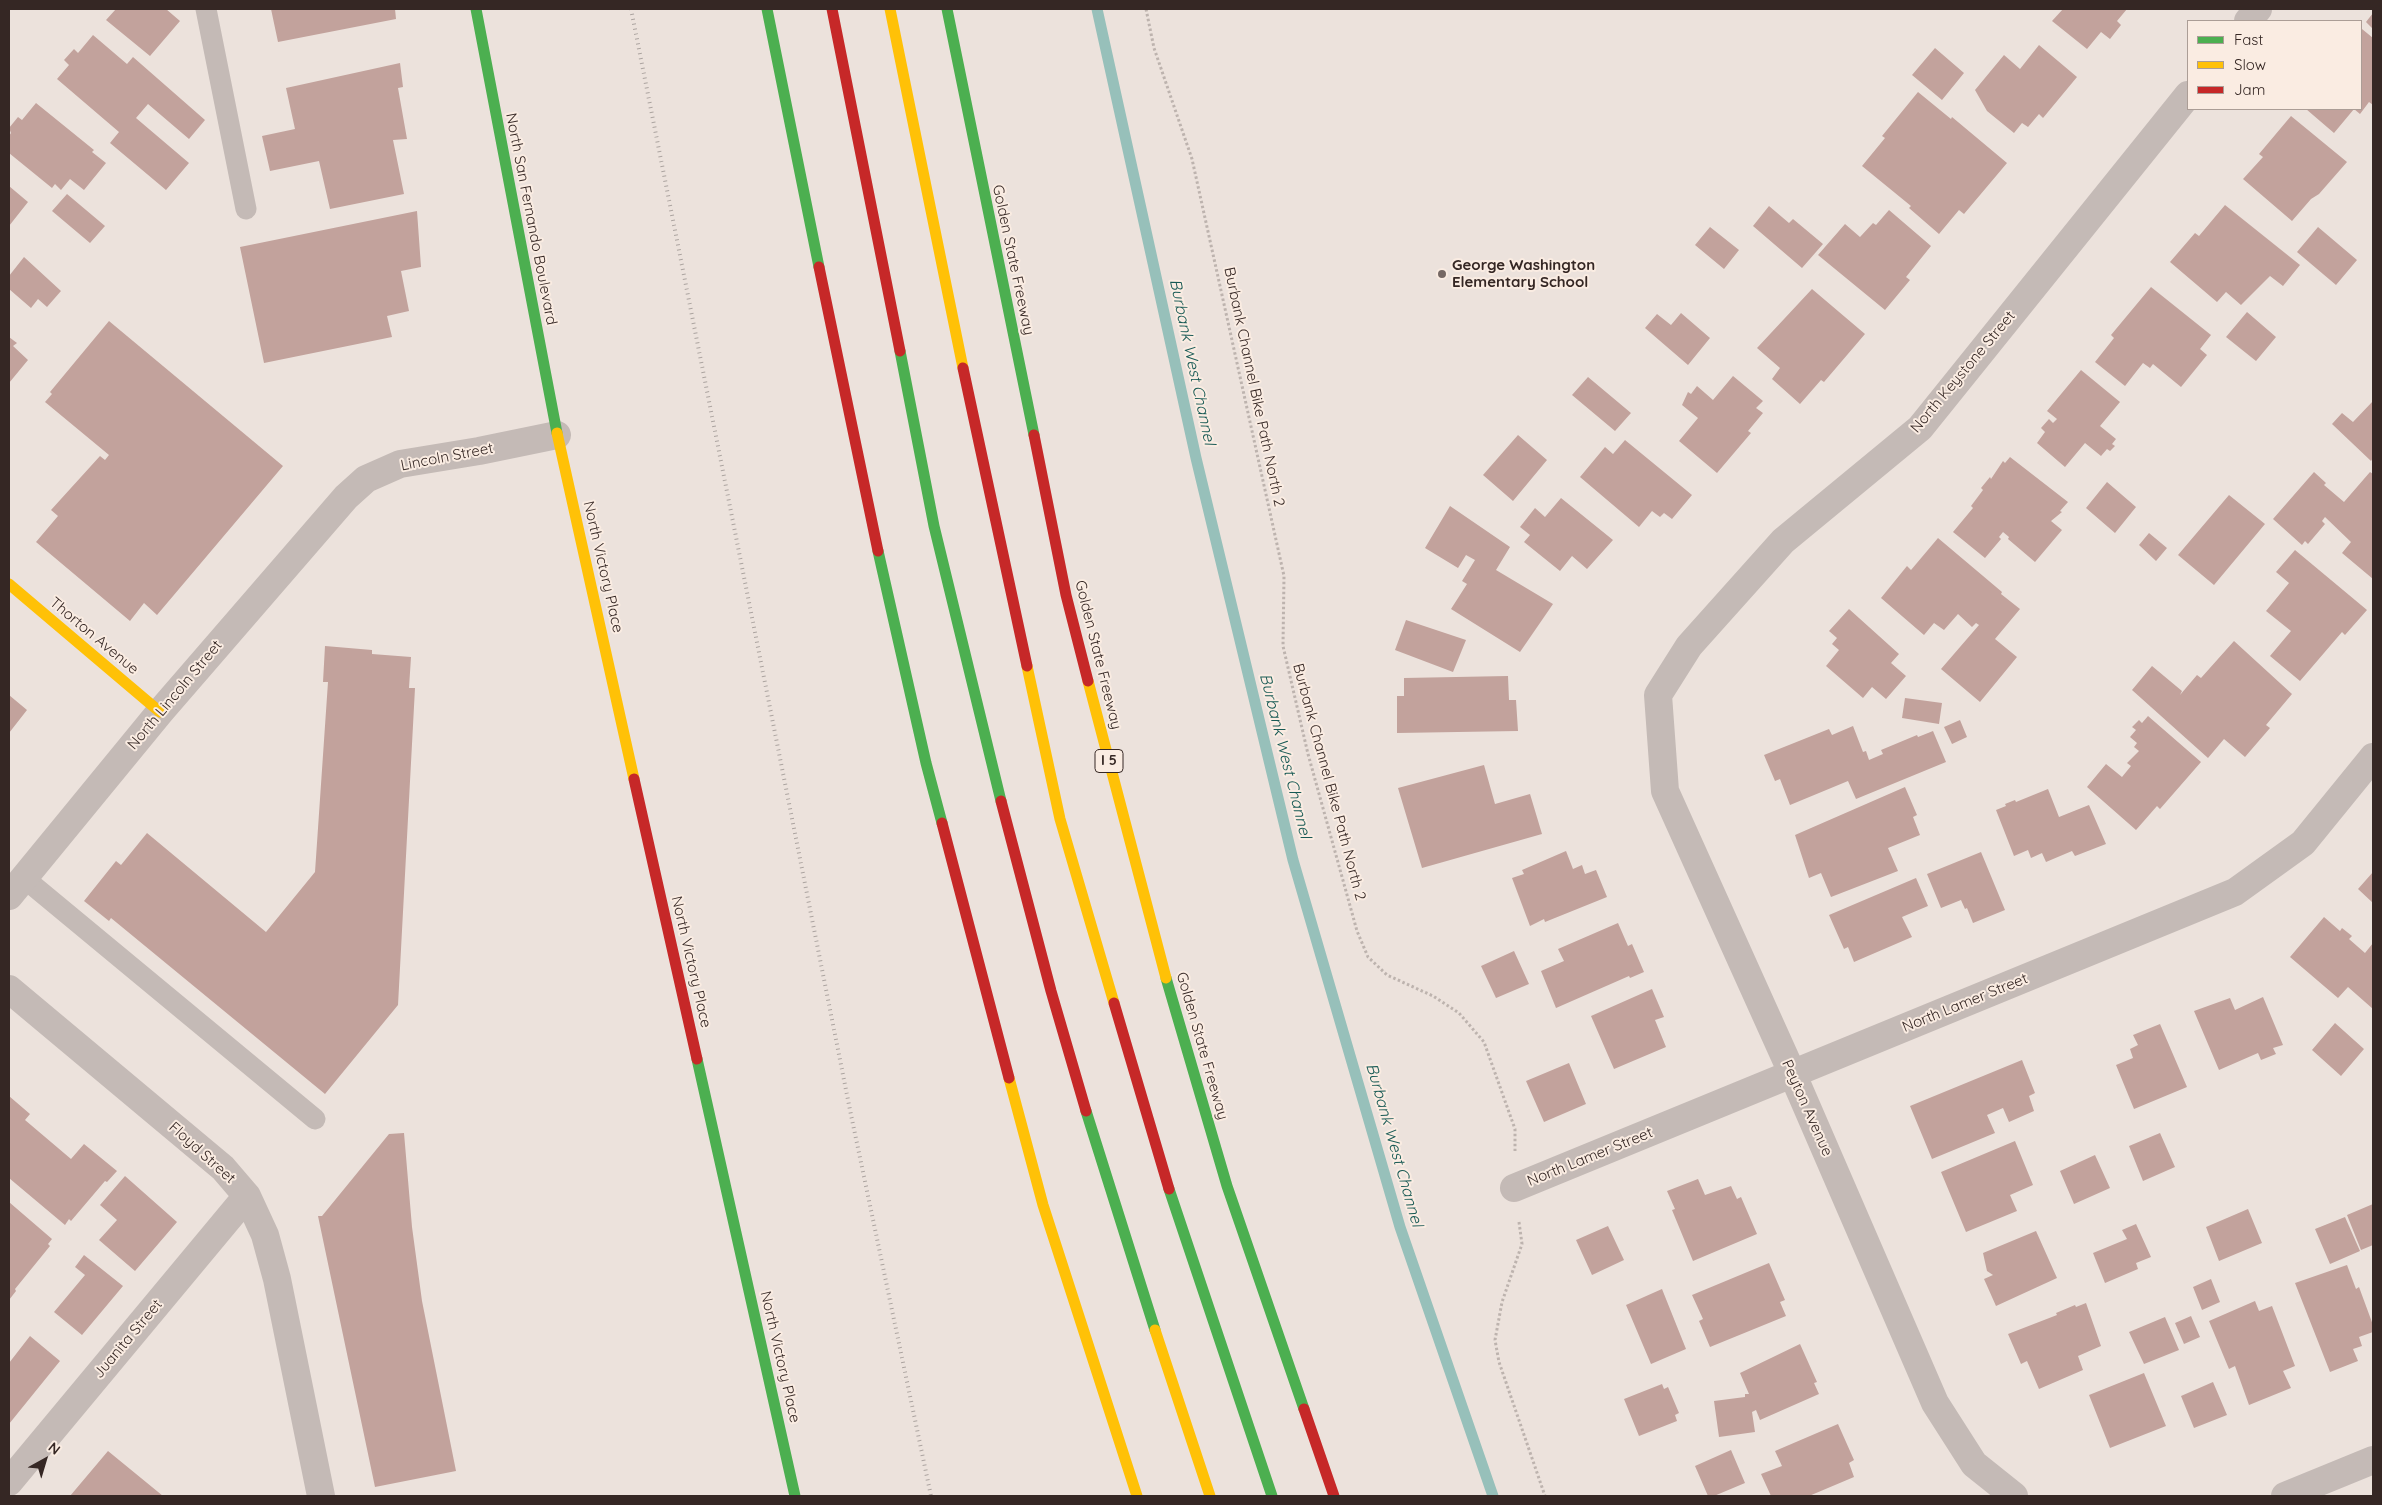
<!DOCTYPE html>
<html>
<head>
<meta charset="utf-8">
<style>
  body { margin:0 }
  #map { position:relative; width:2382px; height:1505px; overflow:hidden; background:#ece2dc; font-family:Quicksand,sans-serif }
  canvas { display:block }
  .frame { position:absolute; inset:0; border:10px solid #352724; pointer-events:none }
  .legend { position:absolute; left:2187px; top:20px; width:175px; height:90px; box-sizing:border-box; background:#faece2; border:1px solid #ab9d96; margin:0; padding:6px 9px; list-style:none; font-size:15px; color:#352724 }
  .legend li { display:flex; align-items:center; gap:10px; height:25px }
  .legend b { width:25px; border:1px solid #ab9d96 }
  .north { position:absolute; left:20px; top:1435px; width:50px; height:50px; -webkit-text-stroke:4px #faece2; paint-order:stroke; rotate:39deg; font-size:14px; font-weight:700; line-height:20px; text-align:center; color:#352724 }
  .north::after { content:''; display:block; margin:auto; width:18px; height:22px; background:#352724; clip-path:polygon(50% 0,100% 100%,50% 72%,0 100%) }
</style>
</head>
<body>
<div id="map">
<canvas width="2382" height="1505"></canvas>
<div class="frame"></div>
<ul class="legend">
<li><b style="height:6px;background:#4caf50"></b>Fast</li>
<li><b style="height:6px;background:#ffc107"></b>Slow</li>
<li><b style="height:6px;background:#c62828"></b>Jam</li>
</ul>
<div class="north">N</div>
</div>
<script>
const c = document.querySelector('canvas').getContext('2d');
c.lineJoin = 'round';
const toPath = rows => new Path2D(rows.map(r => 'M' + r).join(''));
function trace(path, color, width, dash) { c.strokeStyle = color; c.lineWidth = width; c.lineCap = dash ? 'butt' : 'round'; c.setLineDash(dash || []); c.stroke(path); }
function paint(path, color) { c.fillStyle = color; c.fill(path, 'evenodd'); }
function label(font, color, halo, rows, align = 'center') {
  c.font = font + ' Quicksand,sans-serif'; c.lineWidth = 4; c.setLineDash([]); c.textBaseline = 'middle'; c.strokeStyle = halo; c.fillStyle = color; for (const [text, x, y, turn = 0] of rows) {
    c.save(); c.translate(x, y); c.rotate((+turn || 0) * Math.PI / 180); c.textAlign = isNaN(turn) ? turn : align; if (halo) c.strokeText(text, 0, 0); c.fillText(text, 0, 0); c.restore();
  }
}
const stream = toPath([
  [1097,9,1196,458,1293,860,1400,1227,1493,1496]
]);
const building = toPath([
  [116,9,166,9,180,21,150,56,106,20],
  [271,9,395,9,396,19,278,42],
  [2063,9,2127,9,2117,21,2121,25,2110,39,2101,32,2087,49,2052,21],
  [2373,13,2373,29,2366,22],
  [2362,29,2373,38,2373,105,2369,102,2360,114,2354,109,2334,133,2306,109,2361,109],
  [93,35,127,64,133,57,205,120,189,139,148,104,136,118,189,163,166,190,110,143,119,132,57,79,69,65,64,60,74,49,78,53],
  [2039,45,2077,77,2043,118,2039,114,2028,127,2022,123,2014,133,1987,111,1975,90,2004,55,2020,69],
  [1935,48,1964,73,1942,100,1912,75],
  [400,63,403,87,398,88,407,139,393,140,404,194,330,209,319,161,270,171,262,136,295,129,286,88],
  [1918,92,1951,119,1952,117,2007,163,1964,214,1959,210,1939,234,1909,208,1911,206,1862,166,1885,138,1882,136],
  [36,103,94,150,92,152,106,163,84,190,70,179,61,190,55,184,52,188,9,153,9,136,11,133,9,128,18,117,22,120],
  [2291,116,2347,162,2319,194,2311,199,2292,221,2243,179,2263,157,2259,154],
  [9,186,28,202,9,226],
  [67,194,105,226,90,243,52,211],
  [2225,205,2300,265,2283,286,2270,276,2241,305,2226,292,2217,302,2170,262,2195,233,2199,236],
  [1769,206,1789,223,1793,219,1823,244,1802,268,1753,226],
  [1889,210,1931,246,1906,277,1910,280,1885,310,1818,255,1845,224,1860,237,1873,223,1876,225],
  [417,211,421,267,401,271,409,311,387,316,392,337,264,363,240,247],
  [1710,227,1739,250,1724,269,1695,245],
  [2318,227,2357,260,2336,285,2297,252],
  [24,257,61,291,47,307,38,299,31,308,9,289,9,276],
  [2151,287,2211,335,2200,349,2207,355,2181,387,2153,364,2150,368,2143,363,2125,386,2095,362,2114,338,2111,335],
  [1812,289,1865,334,1824,382,1821,380,1800,404,1772,379,1780,368,1757,348],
  [2247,312,2276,337,2256,361,2226,337],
  [1681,313,1710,338,1688,365,1645,328,1657,314,1671,325],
  [109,321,283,466,157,615,144,603,130,621,36,542,58,516,51,510,100,456,105,460,109,455,45,402,52,394,50,392],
  [9,337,17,343,13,346,28,360,9,383],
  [2081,370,2120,402,2100,426,2116,439,2112,444,2115,446,2110,451,2107,449,2101,456,2085,443,2065,467,2037,443,2045,432,2041,428,2049,419,2053,423,2057,419,2047,411],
  [1733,376,1763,401,1756,408,1763,413,1748,431,1751,433,1717,473,1679,441,1698,418,1682,405,1688,392,1691,394,1697,386,1713,400],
  [1588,377,1631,413,1615,431,1572,395],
  [2373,401,2373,458,2371,461,2332,424,2342,413,2353,422],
  [1518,435,1547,460,1513,501,1483,475],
  [1625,440,1692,495,1672,519,1664,513,1660,517,1652,511,1639,527,1580,477,1605,447,1613,454],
  [2010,457,2068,502,2060,511,2062,512,2051,521,2062,530,2035,562,2008,539,2009,537,2003,532,1999,537,2001,539,1985,558,1953,532,1973,508,1971,506,1983,490,1981,488,1990,477,1991,479,2003,461,2005,463],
  [2314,472,2326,483,2324,485,2344,502,2370,472,2373,474,2373,579,2342,553,2351,542,2325,517,2322,521,2325,524,2308,544,2305,541,2302,545,2273,519],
  [2107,482,2136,507,2115,533,2086,508],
  [2229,495,2265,524,2214,585,2178,555],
  [1561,498,1613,540,1587,569,1572,556,1560,571,1524,542,1530,535,1520,527,1535,508,1545,517],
  [1450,506,1510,547,1496,570,1553,604,1520,652,1451,609,1467,584,1462,581,1475,560,1466,555,1458,568,1425,548],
  [2149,533,2167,548,2156,561,2139,545],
  [1938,538,2002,592,2001,594,2020,609,1995,639,2017,657,1980,702,1941,669,1979,625,1976,623,1972,627,1958,614,1944,630,1934,623,1924,635,1881,598,1907,566,1911,570],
  [2295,550,2367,610,2345,635,2342,632,2300,681,2270,656,2291,631,2266,611,2289,583,2276,572],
  [1849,609,1899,654,1891,663,1906,676,1886,699,1872,687,1863,698,1826,666,1839,650,1832,644,1837,638,1829,631],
  [1406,620,1466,640,1453,672,1395,650],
  [2234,641,2292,694,2266,725,2270,728,2245,757,2224,739,2208,758,2132,690,2152,666,2182,691,2180,695,2197,675,2201,678],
  [325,646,372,650,372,654,411,657,409,688,415,688,398,1005,325,1094,111,918,109,921,84,901,116,861,121,865,147,833,266,932,315,872,328,682,323,682],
  [1508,676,1509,700,1516,700,1518,731,1397,733,1397,696,1404,696,1404,678],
  [9,695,27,710,9,733],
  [1905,698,1942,703,1939,724,1902,718],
  [2148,716,2201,762,2160,809,2157,806,2136,830,2087,787,2106,764,2122,777,2131,766,2127,763,2139,751,2134,747,2137,743,2130,737,2136,730,2132,727,2139,720,2142,723],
  [1960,720,1967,737,1952,744,1944,727],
  [1853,726,1863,752,1866,751,1869,760,1883,754,1881,750,1917,735,1918,737,1933,731,1946,762,1856,799,1848,781,1790,805,1780,779,1775,781,1764,755,1829,729,1832,735],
  [1484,765,1495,804,1530,794,1542,834,1422,868,1398,788],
  [1905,787,1917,815,1913,817,1920,835,1888,848,1898,871,1831,897,1821,873,1809,878,1795,835],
  [2048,789,2059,817,2089,805,2106,844,2075,856,2072,851,2046,862,2042,853,2031,858,2028,850,2014,856,1996,810,2006,806,2005,804,2015,800,2016,802],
  [1566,851,1573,869,1582,865,1585,874,1596,870,1607,897,1545,922,1544,919,1530,926,1512,878,1524,874,1522,870],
  [1981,852,2005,910,1973,923,1967,908,1965,909,1961,900,1941,908,1927,874],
  [2373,872,2373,903,2358,889],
  [1916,878,1928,906,1902,917,1912,937,1854,962,1848,947,1844,949,1829,915],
  [2324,917,2340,931,2342,928,2352,936,2349,939,2365,953,2373,943,2373,1009,2348,987,2338,998,2290,957],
  [1618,923,1628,946,1632,944,1644,972,1630,978,1629,976,1556,1008,1541,971,1564,961,1558,949],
  [1514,951,1529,984,1496,998,1481,966],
  [1652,989,1664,1017,1655,1020,1666,1047,1614,1069,1591,1016],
  [2263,997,2283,1045,2273,1048,2276,1054,2261,1060,2258,1053,2219,1070,2194,1011,2230,998,2235,1010],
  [2335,1023,2364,1049,2341,1076,2312,1050],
  [2160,1024,2187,1087,2134,1109,2116,1065,2133,1058,2130,1049,2138,1045,2133,1035],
  [2022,1060,2035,1093,2029,1096,2034,1111,2009,1122,2003,1108,1987,1115,1995,1133,1932,1159,1910,1106],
  [1569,1063,1586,1104,1544,1122,1526,1081],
  [9,1096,30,1114,25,1120,71,1159,84,1144,117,1171,107,1182,105,1181,71,1221,69,1219,65,1225,9,1178],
  [404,1133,412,1227,422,1301,456,1471,375,1487,318,1216,322,1216,389,1134],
  [2160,1133,2175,1167,2143,1181,2129,1146],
  [2015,1141,2033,1185,2010,1195,2017,1211,1966,1232,1941,1172],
  [2095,1155,2110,1188,2074,1204,2060,1171],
  [125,1176,177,1222,135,1271,99,1240,117,1220,100,1205],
  [1698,1179,1705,1195,1731,1186,1737,1199,1741,1197,1757,1234,1693,1261,1672,1210,1675,1209,1667,1191],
  [9,1202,52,1239,48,1244,50,1246,15,1289,16,1291,9,1300],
  [2373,1204,2373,1245,2361,1250,2347,1215],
  [2248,1209,2262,1243,2219,1261,2206,1227],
  [2345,1217,2360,1251,2330,1264,2315,1229],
  [2136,1224,2151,1257,2136,1263,2138,1269,2105,1283,2093,1253,2127,1239,2122,1230],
  [1608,1226,1624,1260,1592,1275,1576,1240],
  [2036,1231,2057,1278,1996,1306,1984,1279,1993,1275,1987,1271,1983,1253],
  [84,1255,123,1286,82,1335,54,1312,85,1275,75,1267],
  [1769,1263,1785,1300,1780,1302,1786,1316,1710,1347,1699,1321,1703,1319,1692,1295],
  [2347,1265,2356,1289,2359,1287,2373,1325,2373,1332,2359,1337,2362,1346,2353,1349,2358,1361,2330,1372,2295,1283],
  [2211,1279,2220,1302,2202,1310,2193,1287],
  [1662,1289,1686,1349,1651,1364,1626,1305],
  [2255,1301,2259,1311,2272,1306,2295,1366,2283,1371,2291,1388,2249,1405,2235,1366,2229,1369,2209,1321],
  [2086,1303,2101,1346,2078,1356,2083,1370,2039,1389,2027,1361,2021,1364,2008,1334,2057,1315,2056,1313,2075,1305,2076,1307],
  [2191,1316,2200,1337,2184,1344,2175,1323],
  [2165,1317,2179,1350,2144,1364,2129,1332],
  [30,1336,60,1361,9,1424,9,1363],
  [1800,1344,1817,1382,1814,1383,1819,1394,1760,1420,1756,1410,1752,1412,1755,1432,1719,1437,1714,1401,1745,1397,1745,1394,1749,1394,1740,1373],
  [2144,1373,2166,1426,2110,1448,2089,1395],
  [2213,1382,2227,1415,2194,1428,2181,1396],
  [1662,1384,1664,1389,1668,1387,1679,1413,1675,1415,1677,1421,1639,1436,1624,1399],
  [1838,1424,1854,1460,1849,1463,1854,1477,1809,1496,1771,1496,1761,1474,1782,1466,1775,1451],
  [1731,1450,1745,1483,1714,1496,1708,1496,1695,1466],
  [108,1451,163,1496,70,1496]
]);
const path = toPath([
  [1146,9,1154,48,1192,159,1284,576,1283,646,1308,754,1357,931,1368,957,1387,975,1433,996,1459,1013,1484,1042,1515,1129,1515,1151],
  [1519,1222,1522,1244,1502,1302,1495,1340,1499,1362,1545,1496]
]);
const lane = toPath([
  [206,9,246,209],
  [24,878,315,1119]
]);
const street = toPath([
  [2248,21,2258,9],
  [9,896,160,712,346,497,366,479,400,464,479,451,557,435],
  [9,989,223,1168,247,1196,265,1235,277,1279,321,1496],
  [1514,1188,2235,892,2303,843,2373,757],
  [9,1482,247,1196],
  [2014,1496,1974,1464,1935,1403,1793,1075,1665,791,1658,695,1689,646,1783,541,1920,428,2188,95],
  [2285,1496,2373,1460]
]);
const fast = toPath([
  [476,9,557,433],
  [767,9,819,267],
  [947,9,1034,435],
  [900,351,934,526,1001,801],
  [878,551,926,763,942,823],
  [1166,978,1227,1186,1304,1409],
  [697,1059,795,1496],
  [1086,1111,1155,1330],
  [1169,1189,1272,1496]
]);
const slow = toPath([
  [890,9,963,368],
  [557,433,634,779],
  [9,584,160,712],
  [1027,666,1060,819,1114,1003],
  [1088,681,1166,978],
  [1009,1078,1043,1205,1137,1496],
  [1155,1330,1210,1496]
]);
const jam = toPath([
  [832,9,900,351],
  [819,267,878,551],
  [963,368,1027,666],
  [1034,435,1066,595,1088,681],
  [634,779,697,1059],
  [1001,801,1051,991,1086,1111],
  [942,823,1009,1078],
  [1114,1003,1169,1189],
  [1304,1409,1334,1496]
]);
const rail = toPath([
  [631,9,850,1110,931,1496]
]);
const markers = [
  [1442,274,5,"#756864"]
];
const shields = [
  [1109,761,28]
];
const shieldNames = [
  ["I 5",1109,761]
];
const streetNames = [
  ["North San Fernando Boulevard",531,219,79],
  ["Golden State Freeway",1013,260,78],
  ["North Keystone Street",1963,372,-50],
  ["Burbank Channel Bike Path North 2",1254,387,78],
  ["Lincoln Street",447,457,-11],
  ["North Victory Place",603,567,77],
  ["Thorton Avenue",94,636,40],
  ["Golden State Freeway",1098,655,76],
  ["North Lincoln Street",175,695,-50],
  ["Burbank Channel Bike Path North 2",1329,782,75],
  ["North Victory Place",691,962,77],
  ["North Lamer Street",1965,1003,-22],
  ["Golden State Freeway",1202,1046,74],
  ["Peyton Avenue",1807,1108,66],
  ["Floyd Street",202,1153,42],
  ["North Lamer Street",1590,1157,-22],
  ["Juanita Street",128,1339,-50],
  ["North Victory Place",780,1357,77]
];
const poiNames = [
  ["George Washington",1452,265],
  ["Elementary School",1452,282]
];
const waterNames = [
  ["Burbank West Channel",1192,362,78],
  ["Burbank West Channel",1285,756,76],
  ["Burbank West Channel",1394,1145,74]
];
trace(stream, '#97c0ba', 11);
paint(building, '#c2a29c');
trace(path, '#bdb3ae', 3, [2.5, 2.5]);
trace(lane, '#c4bab6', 21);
trace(street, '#c4bab6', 28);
trace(fast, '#4caf50', 11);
trace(slow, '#ffc107', 11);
trace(jam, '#c62828', 11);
trace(rail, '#aca4a0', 4, [1, 4]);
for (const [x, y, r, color] of markers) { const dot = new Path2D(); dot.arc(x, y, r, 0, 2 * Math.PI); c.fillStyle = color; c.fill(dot); trace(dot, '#faece2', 2); }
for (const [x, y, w] of shields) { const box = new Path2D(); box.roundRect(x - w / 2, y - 11.5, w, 23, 4); c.fillStyle = '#faece2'; c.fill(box); trace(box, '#352724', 1); }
label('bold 14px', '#352724', null, shieldNames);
label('15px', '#352724', '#faece2', streetNames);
label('bold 15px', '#352724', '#faece2', poiNames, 'left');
label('italic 16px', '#175954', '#faece2', waterNames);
</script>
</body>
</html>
